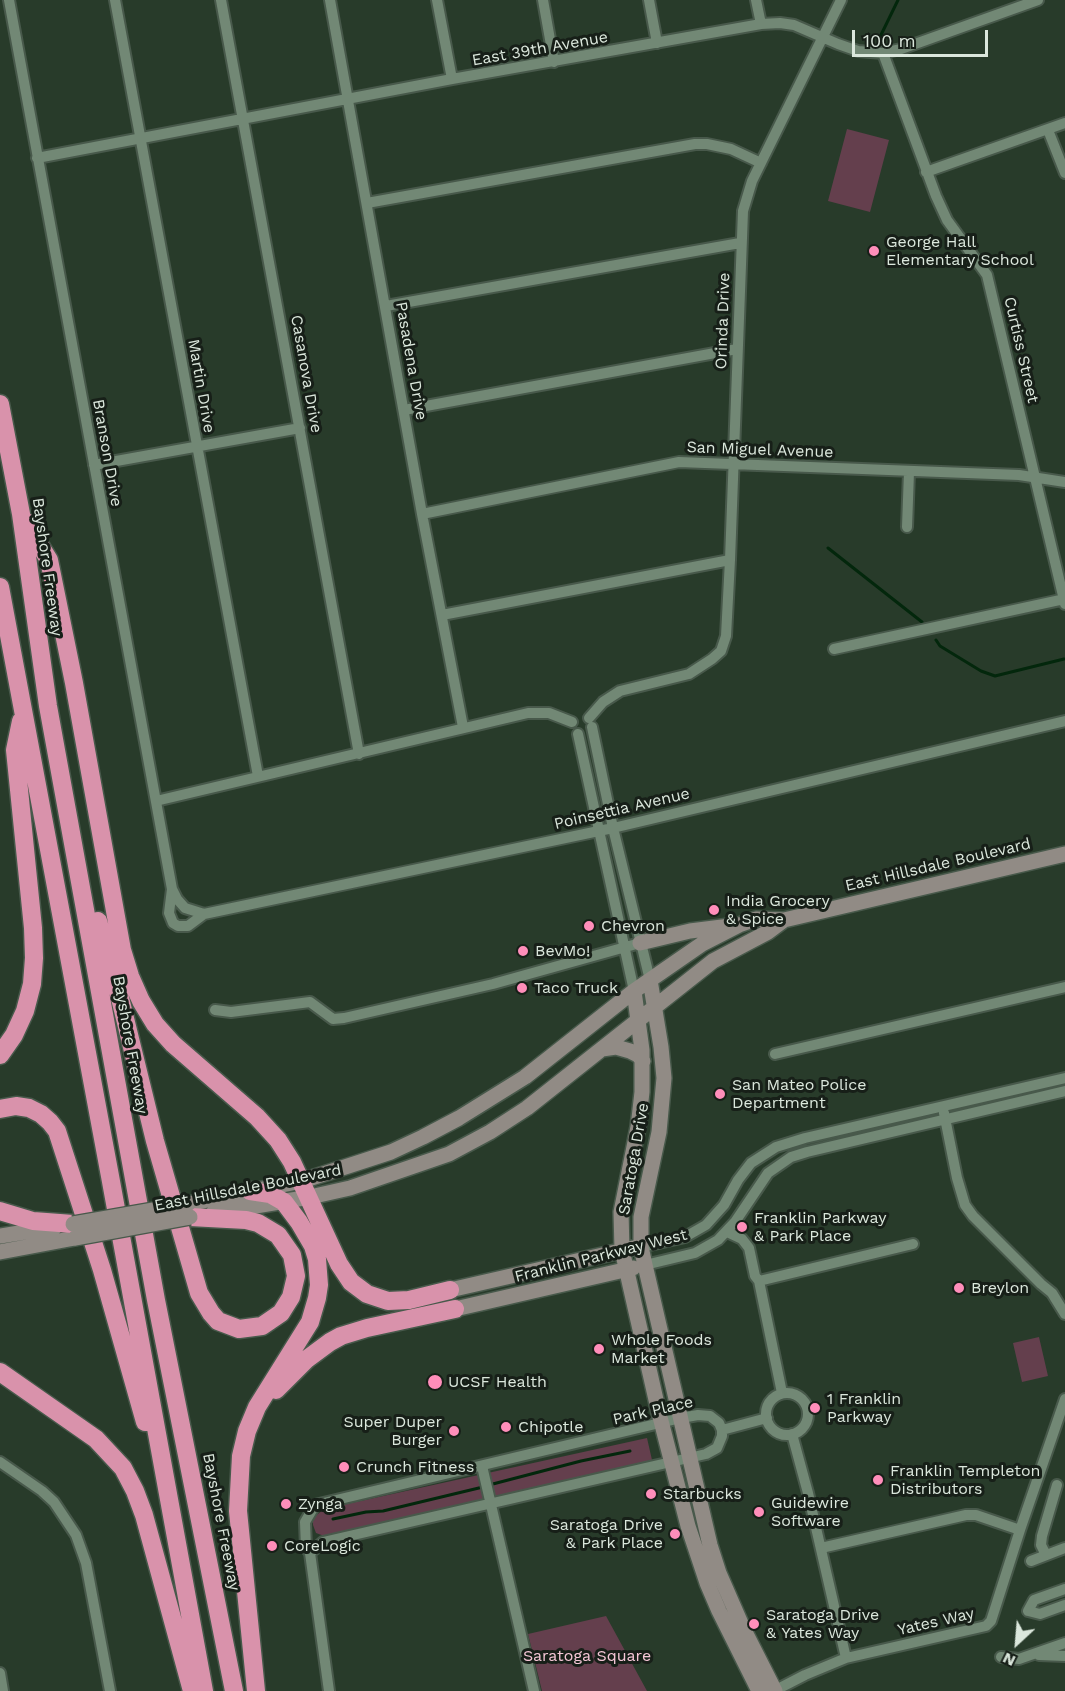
<!DOCTYPE html>
<html>
<head>
<meta charset="utf-8">
<style>
  body { margin:0 }
  #map { position:relative; width:1065px; height:1691px; overflow:hidden; background:#283b2a; font-family:"Work Sans",sans-serif }
  canvas { display:block }
  .north { position:absolute; left:987px; top:1613px; width:60px; height:60px; -webkit-text-stroke:4px #171f18; paint-order:stroke; rotate:206deg; font-size:16px; font-weight:700; line-height:24px; text-align:center; color:#dbe7dc }
  .north::after { content:''; display:block; margin:auto; width:21px; height:27px; background:#dbe7dc; clip-path:polygon(50% 0,100% 100%,50% 72%,0 100%) }
  .scale { position:absolute; left:852px; top:30px; width:136px; height:27px; box-sizing:border-box; border:3px solid #dbe7dc; border-top:0; padding-left:8px; font-size:18px; line-height:21px; white-space:nowrap; color:#dbe7dc; -webkit-text-stroke:4px #171f18; paint-order:stroke }
</style>
</head>
<body>
<div id="map">
<canvas width="1065" height="1691"></canvas>
<div class="north">N</div>
<div class="scale">100 m</div>
</div>
<script>
const c = document.querySelector('canvas').getContext('2d');
c.lineJoin = 'round';
function paint(path, color) { c.fillStyle = color; c.fill(path, 'evenodd'); }
const toPath = rows => new Path2D(rows.map(r => 'M' + r).join(''));
function trace(path, color, width, dash) { c.strokeStyle = color; c.lineWidth = width; c.lineCap = dash ? 'butt' : 'round'; c.setLineDash(dash || []); c.stroke(path); }
function label(font, color, halo, rows, align = 'center') {
  c.font = font + ' "Work Sans",sans-serif'; c.lineWidth = 6; c.setLineDash([]); c.textBaseline = 'middle'; c.strokeStyle = halo; c.fillStyle = color; for (const [text, x, y, turn = 0] of rows) {
    c.save(); c.translate(x, y); c.rotate((+turn || 0) * Math.PI / 180); c.textAlign = isNaN(turn) ? turn : align; if (halo) c.strokeText(text, 0, 0); c.fillText(text, 0, 0); c.restore();
  }
}
const green = toPath([
  [847,129,889,140,870,212,828,201],
  [1039,1337,1048,1376,1022,1382,1013,1343],
  [647,1438,652,1460,327,1537,316,1533,313,1525,313,1518,324,1509],
  [606,1616,647,1691,542,1691,528,1634]
]);
const stream = toPath([
  [879,39,898,0],
  [828,548,922,622],
  [936,640,940,646,981,671,995,676,1064,659],
  [489,1485,581,1461,630,1451],
  [333,1519,366,1512,383,1511,483,1487]
]);
const minor = toPath([
  [9,0,172,889,177,899,185,908,204,914,613,828,1065,721],
  [115,0,258,776],
  [221,0,359,754],
  [330,0,422,514,463,727],
  [437,0,452,79],
  [543,0,554,62],
  [649,0,657,43],
  [756,0,761,24],
  [883,53,936,196,947,220,987,275,1065,604],
  [1048,130,1065,173],
  [37,158,452,79,761,24,780,23,794,25,838,44,858,51,883,53,901,49,1038,0],
  [926,172,1065,123],
  [367,203,695,144,707,144,731,149,761,163],
  [386,306,740,243],
  [404,410,737,349],
  [94,465,300,428],
  [422,514,679,462,1019,475,1065,482],
  [907,527,909,472],
  [442,615,730,560],
  [834,649,1065,599],
  [589,718,603,702,620,691,689,674,712,659,721,651,726,636,730,560,743,211,752,181,841,0],
  [592,727,613,828,650,980],
  [578,734,634,991],
  [156,801,528,713,549,713,572,722],
  [172,889,169,913,173,923,178,926,188,926,204,914],
  [215,1010,231,1012,310,1002,333,1019,344,1018,493,984,640,943],
  [775,1054,1065,987],
  [944,1113,957,1178,965,1205,973,1216,1041,1284,1052,1293,1065,1314],
  [727,1232,742,1239,749,1248,755,1276,759,1281,782,1393],
  [641,1247,685,1237,706,1225,724,1205,738,1180,751,1163,776,1147,805,1138,1065,1078],
  [645,1265,695,1253,718,1240,735,1222,768,1173,791,1157,807,1152,1065,1091],
  [759,1281,913,1244],
  '766 1414a21 21 0 1 1 42 0a21 21 0 1 1-42 0Z',
  [722,1430,767,1418],
  [792,1434,808,1493,846,1658],
  [0,1462,42,1491,54,1502,76,1535,86,1563,110,1691],
  [482,1466,534,1691],
  [305,1522,315,1505,681,1418,698,1415,710,1416,719,1423,722,1430,722,1436,717,1448,706,1454,323,1542,310,1553],
  [305,1522,306,1548,310,1553,329,1691],
  [1020,1530,1065,1399],
  [1046,1555,1041,1545,1042,1536,1057,1485],
  [1031,1561,1065,1548],
  [1065,1589,1034,1600,1028,1611,1040,1614,1065,1605],
  [1039,1655,1065,1656],
  [1001,1657,1019,1659,1065,1643],
  [0,1673,3,1691],
  [774,1691,805,1675,846,1658,986,1626,991,1621,1020,1530,976,1515,966,1515,821,1548]
]);
const secondary = toPath([
  [640,943,690,931,730,926],
  [650,980,661,1047,664,1078,659,1132,641,1217,641,1247,645,1265,710,1545,719,1573,743,1628,775,1691],
  [634,991,642,1050,642,1092,638,1127,621,1212,622,1250,659,1413,688,1526,707,1583,719,1611,759,1691],
  [602,1049,616,1047,630,1051,638,1055,643,1061],
  [188,1204,302,1181,391,1152,423,1137,459,1118,525,1077,634,991,702,944,739,925,756,919,784,920,1065,854],
  [213,1213,310,1197,350,1188,449,1154,490,1132,527,1108,713,961,768,932,784,920],
  [0,1236,55,1227],
  [0,1252,75,1238],
  [450,1290,633,1248],
  [455,1309,633,1268]
]);
const motorway = toPath([
  [0,404,21,514,48,706,156,1300,234,1691],
  [24,520,49,560,74,683,122,950,130,976,141,1001,155,1024,173,1044,257,1117,278,1140,292,1162,339,1264,351,1282,367,1294,388,1301,409,1300,450,1290],
  [0,587,110,1176,204,1691],
  [98,921,120,998,155,1141,199,1293,211,1313,218,1321,239,1329,262,1326,281,1313,291,1297,296,1276,292,1255,278,1235,258,1223,246,1220,190,1217],
  [0,1055,14,1035,25,1011,32,984,34,958,33,928,15,750,21,721],
  [0,1109,16,1106,29,1108,41,1114,50,1122,57,1131,102,1270,145,1422],
  [250,1191,270,1194,284,1202,299,1222,313,1246,317,1259,319,1285,317,1298,310,1322,257,1407,247,1431,241,1456,238,1511,256,1691],
  [0,1211,33,1221,73,1224],
  [0,1372,96,1439,123,1468,135,1491,144,1515,192,1691],
  [276,1390,307,1359,330,1342,341,1336,367,1328,455,1309]
]);
const secondaryBridge = toPath([
  [73,1224,188,1204],
  [75,1238,190,1217]
]);
const markers = [
  [874,251,6,"#ff8eba"],
  [714,910,6,"#ff8eba"],
  [589,926,6,"#ff8eba"],
  [523,951,6,"#ff8eba"],
  [522,988,6,"#ff8eba"],
  [720,1094,6,"#ff8eba"],
  [742,1227,6,"#ff8eba"],
  [959,1288,6,"#ff8eba"],
  [599,1349,6,"#ff8eba"],
  [435,1382,8,"#ff8eba"],
  [815,1408,6,"#ff8eba"],
  [506,1427,6,"#ff8eba"],
  [454,1431,6,"#ff8eba"],
  [344,1467,6,"#ff8eba"],
  [878,1480,6,"#ff8eba"],
  [651,1494,6,"#ff8eba"],
  [286,1504,6,"#ff8eba"],
  [759,1512,6,"#ff8eba"],
  [675,1534,6,"#ff8eba"],
  [272,1546,6,"#ff8eba"],
  [754,1624,6,"#ff8eba"]
];
const streetNames = [
  ["East 39th Avenue",540,49,-10],
  ["Orinda Drive",723,321,-88],
  ["Curtiss Street",1021,350,77],
  ["Pasadena Drive",411,361,80],
  ["Casanova Drive",306,374,80],
  ["Martin Drive",201,386,80],
  ["San Miguel Avenue",760,450,2],
  ["Branson Drive",107,453,80],
  ["Bayshore Freeway",47,567,82],
  ["Poinsettia Avenue",622,809,-13],
  ["East Hillsdale Boulevard",938,865,-13],
  ["Bayshore Freeway",130,1045,80],
  ["Saratoga Drive",634,1159,-80],
  ["East Hillsdale Boulevard",248,1188,-11],
  ["Franklin Parkway West",601,1256,-14],
  ["Park Place",653,1411,-13],
  ["Bayshore Freeway",221,1522,79],
  ["Yates Way",936,1622,-13]
];
const poiNames = [
  ["George Hall",886,242],
  ["Elementary School",886,260],
  ["India Grocery",726,901],
  ["& Spice",726,919],
  ["Chevron",601,926],
  ["BevMo!",535,951],
  ["Taco Truck",534,988],
  ["San Mateo Police",732,1085],
  ["Department",732,1103],
  ["Franklin Parkway",754,1218],
  ["& Park Place",754,1236],
  ["Breylon",971,1288],
  ["Whole Foods",611,1340],
  ["Market",611,1358],
  ["UCSF Health",448,1382],
  ["1 Franklin",827,1399],
  ["Parkway",827,1417],
  ["Super Duper",442,1422,"right"],
  ["Burger",442,1440,"right"],
  ["Chipotle",518,1427],
  ["Crunch Fitness",356,1467],
  ["Franklin Templeton",890,1471],
  ["Distributors",890,1489],
  ["Starbucks",663,1494],
  ["Guidewire",771,1503],
  ["Software",771,1521],
  ["Zynga",298,1504],
  ["Saratoga Drive",663,1525,"right"],
  ["& Park Place",663,1543,"right"],
  ["CoreLogic",284,1546],
  ["Saratoga Drive",766,1615],
  ["& Yates Way",766,1633]
];
const parkNames = [
  ["Saratoga Square",587,1656]
];
paint(green, '#643f4d');
trace(stream, '#03270c', 3);
trace(minor, '#48594b', 14);
trace(secondary, '#48594b', 18);
trace(motorway, '#48594b', 21);
trace(minor, '#728875', 10);
trace(secondary, '#918b85', 15);
trace(motorway, '#d992ab', 18);
trace(secondaryBridge, '#48594b', 18, []);
trace(secondaryBridge, '#918b85', 15);
for (const [x, y, r, color] of markers) { const dot = new Path2D(); dot.arc(x, y, r, 0, 2 * Math.PI); c.fillStyle = color; c.fill(dot); trace(dot, '#171f18', 2); }
label('16px', '#dbe7dc', '#171f18', streetNames);
label('16px', '#dbe7dc', '#171f18', poiNames, 'left');
label('16px', '#f6c7d7', '#171f18', parkNames);
</script>
</body>
</html>
